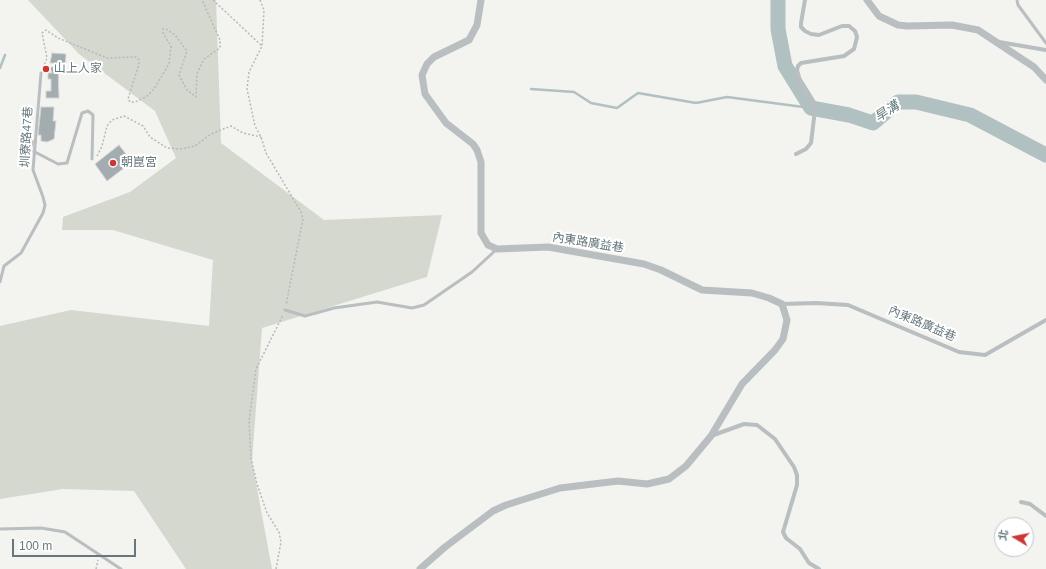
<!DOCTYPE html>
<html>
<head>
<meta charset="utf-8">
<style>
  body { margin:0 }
  #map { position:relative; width:1046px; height:569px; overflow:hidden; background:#f3f3f0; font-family:Helvetica,"Noto Sans TC",sans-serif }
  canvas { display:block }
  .north { position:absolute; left:994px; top:517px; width:40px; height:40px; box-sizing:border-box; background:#fff; border:1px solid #c2c9cb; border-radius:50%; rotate:280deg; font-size:11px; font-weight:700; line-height:16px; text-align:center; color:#66787d }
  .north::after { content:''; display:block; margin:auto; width:14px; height:18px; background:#cd3836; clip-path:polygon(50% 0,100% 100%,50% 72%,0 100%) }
  .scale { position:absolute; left:12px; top:539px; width:124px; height:18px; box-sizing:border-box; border:2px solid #66787d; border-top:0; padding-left:5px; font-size:12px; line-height:14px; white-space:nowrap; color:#66787d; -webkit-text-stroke:3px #fff; paint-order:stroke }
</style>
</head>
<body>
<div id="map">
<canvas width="1046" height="569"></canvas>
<div class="north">北</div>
<div class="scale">100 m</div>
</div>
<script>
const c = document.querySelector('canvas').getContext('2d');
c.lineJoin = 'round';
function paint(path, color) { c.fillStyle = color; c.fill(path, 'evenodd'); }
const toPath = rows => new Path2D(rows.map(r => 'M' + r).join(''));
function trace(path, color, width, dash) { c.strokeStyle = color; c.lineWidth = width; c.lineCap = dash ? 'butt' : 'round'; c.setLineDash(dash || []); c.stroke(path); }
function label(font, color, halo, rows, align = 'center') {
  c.font = font + ' Helvetica,"Noto Sans TC",sans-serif'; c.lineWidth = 4; c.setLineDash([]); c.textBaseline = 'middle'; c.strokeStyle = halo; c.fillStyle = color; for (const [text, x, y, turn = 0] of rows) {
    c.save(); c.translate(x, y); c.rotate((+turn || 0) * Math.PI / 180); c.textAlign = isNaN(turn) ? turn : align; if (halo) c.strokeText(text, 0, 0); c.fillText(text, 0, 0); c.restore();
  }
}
const green = toPath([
  [28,0,216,0,221,143,324,220,442,215,427,277,262,328,252,461,272,569,186,569,134,491,63,489,0,499,0,326,71,310,209,326,213,260,113,230,62,230,63,217,130,192,176,158,155,111,79,54]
]);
const stream = toPath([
  [0,68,5,55],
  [531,89,574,92,591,103,617,108,638,93,696,103,727,97,811,108]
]);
const river = toPath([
  [778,0,778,29,785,66,811,108,849,115,873,123,898,102,916,102,970,115,1046,155]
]);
const building = toPath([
  [52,53,66,54,65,68,58,67,59,98,46,98,46,91,51,91,51,79,48,79,48,73,52,73,50,68,54,66,53,63,50,63,52,53],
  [41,107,54,107,53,121,56,121,54,139,47,142,41,141,41,135,38,135,41,107],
  [24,139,34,141,33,147,23,145,24,139],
  [119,145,132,162,107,181,95,164,119,145]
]);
const path = toPath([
  [213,0,262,46],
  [260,0,264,10,262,46,249,72,247,89,255,126,261,137,266,153,301,212,303,219,286,305],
  [43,68,47,58,42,33,46,30,58,38,107,58,136,57,139,60,139,64,128,99,130,102,135,102,146,97,154,89,169,64,171,46,163,33,163,29,166,29,175,35,187,51,179,75,187,90,196,97,197,74,200,67,204,59,220,48,220,40,202,0],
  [97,156,102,146,107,126,112,120,124,116,143,126,150,137,167,148,181,149,195,146,211,134,231,126,243,133,261,137],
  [96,569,98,560],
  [276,569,281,542,279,532,267,513,257,484,251,458,249,421,256,369,283,315]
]);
const service = toPath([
  [1017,0,1018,5,1046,43],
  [33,151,58,164,67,163,82,113,88,111,93,115,92,159],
  [0,282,4,266,21,253,43,213,45,205,43,197,33,170,41,73],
  [285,310,305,316,334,308,377,302,412,308,424,305,472,272,497,249],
  [0,529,41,528,65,532,121,569]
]);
const minor = toPath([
  [999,42,1046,50],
  [796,154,806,149,811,143,815,110,813,104,800,81,797,70,798,66,801,63,844,56,854,49,857,37,855,31,849,26,842,26,819,35,811,34,805,31,801,27,801,23,805,0],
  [782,304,816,303,848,305,959,352,985,355,1046,320],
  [711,436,744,424,757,425,775,439,794,467,797,475,797,485,783,532,786,538,800,549,809,563,819,569],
  [1021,502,1030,504,1046,516]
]);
const tertiary = toPath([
  [867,0,879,16,898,25,907,26,952,25,978,30,1034,67,1046,80],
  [420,569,445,547,493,511,506,505,560,488,618,481,647,484,669,479,686,466,711,436,742,384,775,350,783,339,787,320,782,304,769,298,752,293,702,290,661,270,644,264,548,247,497,249,488,245,481,233,481,162,477,150,473,144,446,123,425,94,422,75,427,64,434,57,469,40,477,25,481,0]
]);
const markers = [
  [46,69,4,"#cd3836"],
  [113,163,4,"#cd3836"]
];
const poiNames = [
  ["山上人家",54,69],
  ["朝崑宮",121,163]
];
const streetNames = [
  ["圳寮路47巷",27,137,-87],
  ["內東路廣益巷",588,243,9],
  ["內東路廣益巷",922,324,23]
];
const waterNames = [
  ["旱溝",887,112,-33]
];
paint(green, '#d4d8cf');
trace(stream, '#b1c0c0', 2.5);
trace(river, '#b1c0c0', 15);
paint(building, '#a3acae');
trace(building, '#d4d4d3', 1);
trace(path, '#b5b9ba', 1.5, [2, 2]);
trace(service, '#b9bec0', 3);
trace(minor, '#b9bec0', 4);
trace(tertiary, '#b9bec0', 7);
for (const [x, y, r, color] of markers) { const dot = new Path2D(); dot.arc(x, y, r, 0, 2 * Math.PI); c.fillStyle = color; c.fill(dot); trace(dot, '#fff', 1.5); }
label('12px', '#66787d', '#fff', poiNames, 'left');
label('12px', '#66787d', '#fff', streetNames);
label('italic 13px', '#627a7b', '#fff', waterNames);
</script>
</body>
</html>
